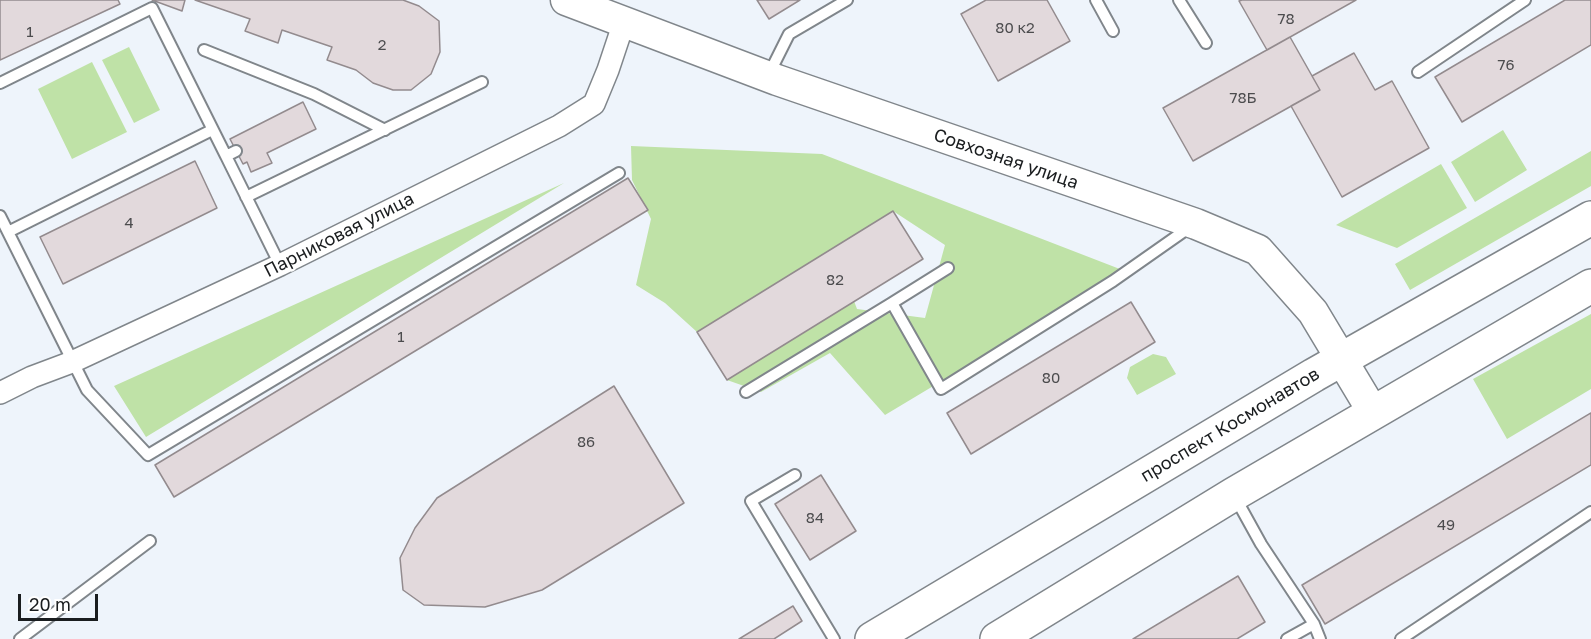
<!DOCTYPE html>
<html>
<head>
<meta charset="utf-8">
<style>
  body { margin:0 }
  #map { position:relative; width:1591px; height:639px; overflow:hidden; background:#eef4fb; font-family:"Golos Text",sans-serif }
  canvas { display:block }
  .scale { position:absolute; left:18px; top:594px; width:80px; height:27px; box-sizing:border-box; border:3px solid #1a1d1f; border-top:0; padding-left:8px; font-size:18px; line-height:21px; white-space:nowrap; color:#1a1d1f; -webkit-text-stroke:4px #fff; paint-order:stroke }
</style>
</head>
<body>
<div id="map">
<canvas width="1591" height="639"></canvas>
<div class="scale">20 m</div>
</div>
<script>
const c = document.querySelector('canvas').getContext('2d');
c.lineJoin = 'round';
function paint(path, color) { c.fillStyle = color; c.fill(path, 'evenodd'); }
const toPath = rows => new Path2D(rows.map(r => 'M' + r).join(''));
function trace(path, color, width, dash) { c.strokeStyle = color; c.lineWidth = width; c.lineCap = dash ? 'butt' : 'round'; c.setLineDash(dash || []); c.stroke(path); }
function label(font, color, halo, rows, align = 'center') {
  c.font = font + ' "Golos Text",sans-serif'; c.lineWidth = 4.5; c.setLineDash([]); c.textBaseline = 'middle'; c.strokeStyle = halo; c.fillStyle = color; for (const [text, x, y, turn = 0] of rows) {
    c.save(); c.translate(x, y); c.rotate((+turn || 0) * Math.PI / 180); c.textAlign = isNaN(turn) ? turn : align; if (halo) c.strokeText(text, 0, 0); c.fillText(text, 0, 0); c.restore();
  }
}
const green = toPath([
  [129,47,160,110,134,123,102,60],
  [92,62,127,132,72,159,38,89],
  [1503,130,1527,170,1475,202,1451,162],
  [631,146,822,154,1125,271,885,415,830,353,761,392,727,380,854,301,857,309,925,318,945,245,893,211,697,332,665,303,636,285,651,219,632,180],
  [1591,151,1591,186,1410,290,1395,264],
  [1441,164,1467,208,1397,248,1336,225],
  [564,183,146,437,114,386],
  [1591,314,1591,389,1507,439,1473,379],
  [1153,354,1166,357,1176,374,1137,395,1127,378,1130,367]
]);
const building = toPath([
  [0,0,118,0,120,4,0,60,0,0],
  [152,0,185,0,182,11,152,0],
  [195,0,403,0,419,6,439,21,440,52,431,74,411,90,393,90,373,83,356,70,327,60,332,47,282,30,278,43,245,31,250,19,195,0],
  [757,0,800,0,769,19,757,0],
  [986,0,1047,0,1070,41,998,81,961,14,986,0],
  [1242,0,1356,0,1267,50,1239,1,1242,0],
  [1565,0,1591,0,1591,45,1462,122,1435,77,1565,0],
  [1290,37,1320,90,1193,161,1163,108,1290,37],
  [1354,53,1375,90,1392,81,1429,148,1342,197,1291,106,1320,90,1312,76,1354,53],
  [303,102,316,129,267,153,272,163,251,172,247,162,243,164,230,139,303,102],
  [195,161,217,208,63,284,40,237,195,161],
  [628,178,648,210,174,497,155,465,628,178],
  [893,211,923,259,727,380,697,332,893,211],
  [1131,302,1155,342,971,454,947,413,1131,302],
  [614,386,684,503,542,590,485,607,424,605,403,590,400,558,415,528,437,498,614,386],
  [1591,413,1591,465,1325,624,1302,585,1591,413],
  [821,475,856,531,810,560,775,504,821,475],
  [1238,576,1265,622,1237,639,1133,639,1238,576],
  [793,606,802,621,774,639,739,639,793,606]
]);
const lane = toPath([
  [1096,0,1113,31],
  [1179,0,1206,43],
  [204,50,314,94,385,130],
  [1418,72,1525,0],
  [769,74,789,34,847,0],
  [0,83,152,8,226,156],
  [236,151,226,156,280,265],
  [246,197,482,82],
  [0,216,87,390,148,455,619,173],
  [8,232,212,130],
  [892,303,948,268],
  [746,392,892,303,941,389,1113,281,1190,227],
  [795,475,751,501,834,639],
  [1235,497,1261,544,1314,624,1320,639],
  [20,639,150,541],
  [1287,639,1314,624],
  [1401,639,1591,512]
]);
const street = toPath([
  [0,393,32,377,72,362,280,265,559,126,594,104,608,70,624,22]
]);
const secondary = toPath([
  [566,0,777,80,1196,224,1258,250,1313,312,1373,412]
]);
const primary = toPath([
  [872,639,1314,375,1591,218],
  [997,639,1234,494,1591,286]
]);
const numberNames = [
  ["78",1286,19],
  ["80 к2",1015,28],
  ["1",30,32],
  ["2",382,45],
  ["76",1506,65],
  ["78Б",1243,98],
  ["4",129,223],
  ["82",835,280],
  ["1",401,337],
  ["80",1051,378],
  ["86",586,442],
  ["84",815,518],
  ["49",1446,525]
];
const streetNames = [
  ["Совхозная улица",1006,159,19],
  ["Парниковая улица",339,235,-27],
  ["проспект Космонавтов",1230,425,-31]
];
paint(green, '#bfe2a7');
paint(building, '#e2d9dc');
trace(building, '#938b8e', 1.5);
trace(lane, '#80868b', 14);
trace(street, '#80868b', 24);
trace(secondary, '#80868b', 33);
trace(primary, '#80868b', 36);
trace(lane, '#fff', 10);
trace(street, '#fff', 21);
trace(secondary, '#fff', 30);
trace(primary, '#fff', 33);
label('15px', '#4c4c4e', null, numberNames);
label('18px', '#1a1d1f', '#fff', streetNames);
</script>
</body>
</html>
